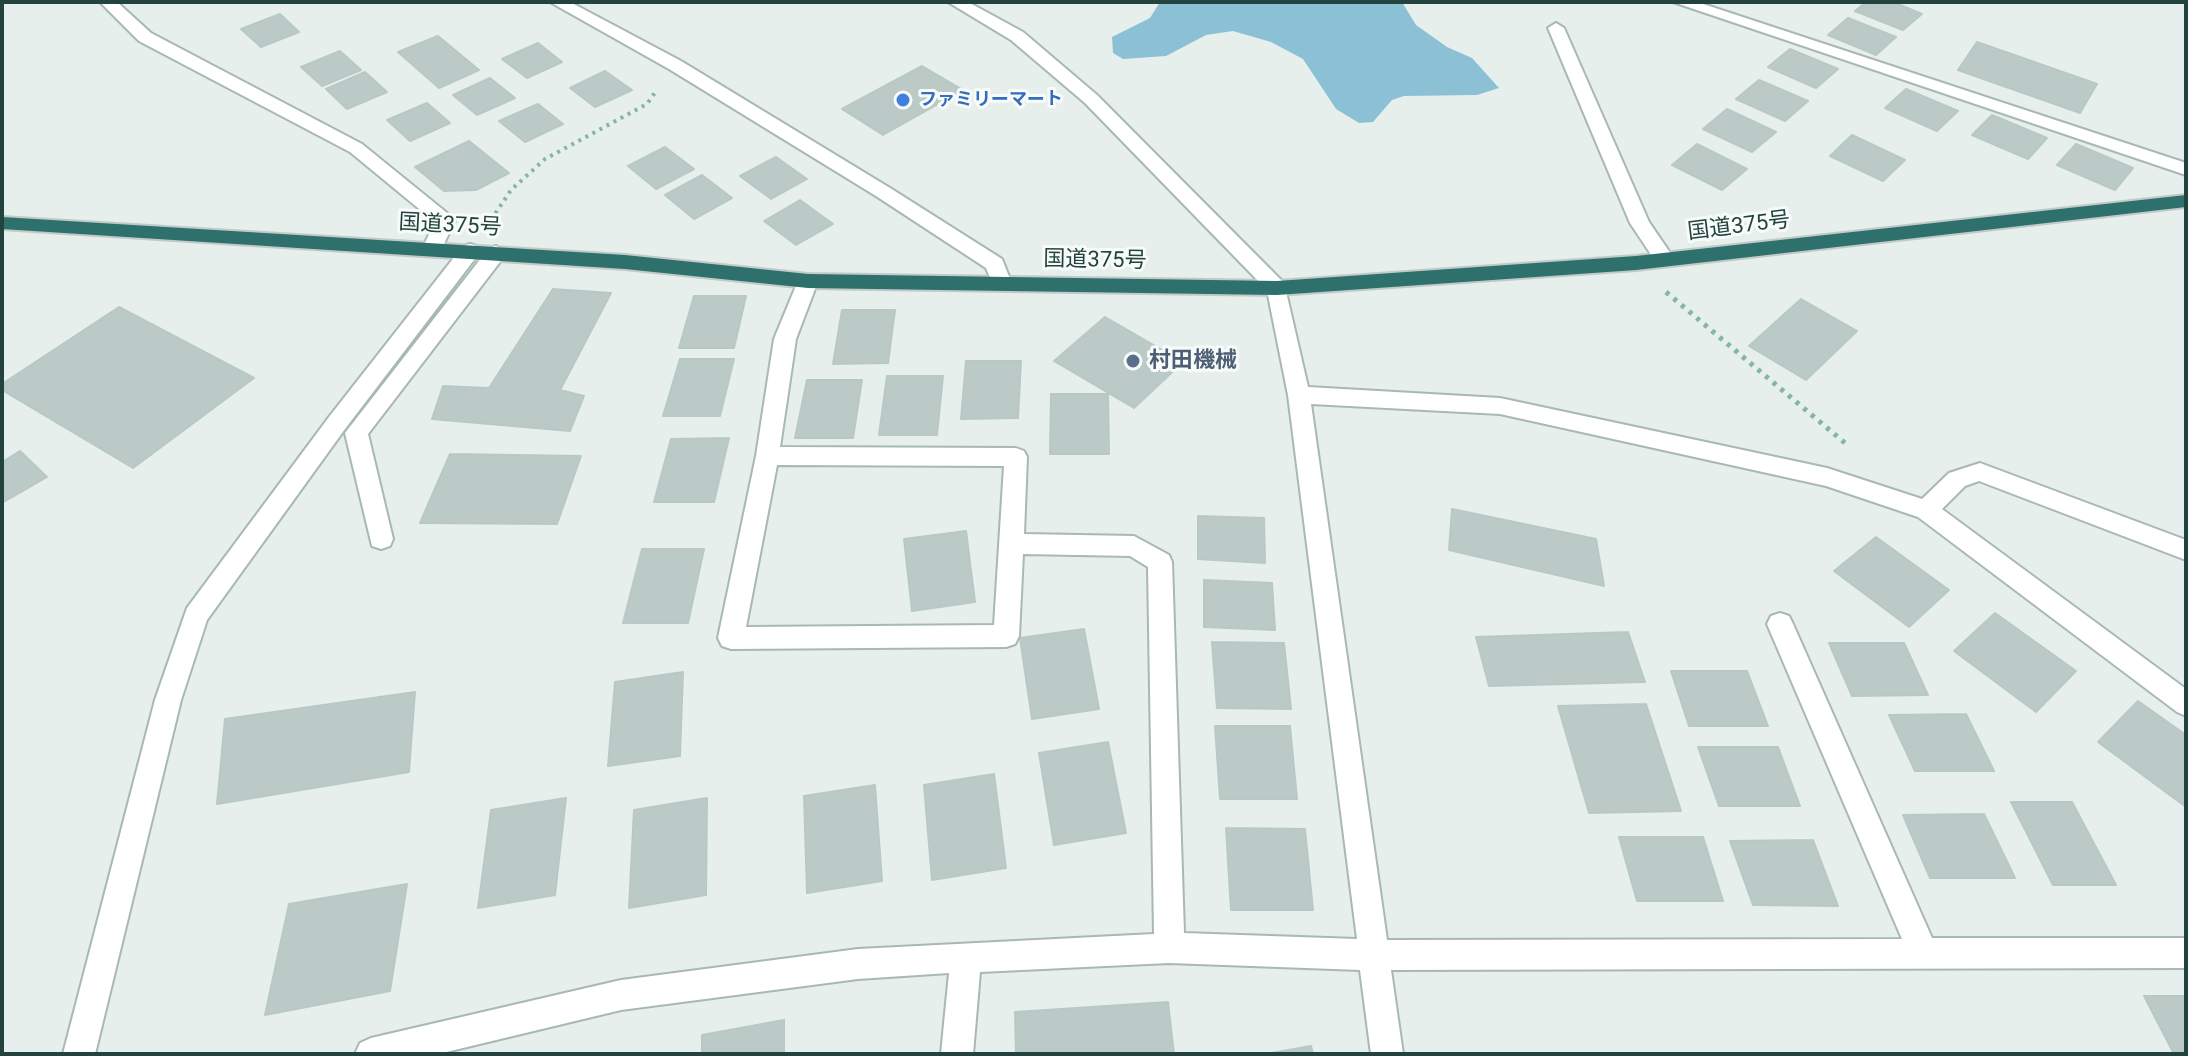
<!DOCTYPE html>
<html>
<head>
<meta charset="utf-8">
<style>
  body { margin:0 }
  #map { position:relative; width:2188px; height:1056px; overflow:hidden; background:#e6efec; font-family:Roboto,sans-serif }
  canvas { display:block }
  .frame { position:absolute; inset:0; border:4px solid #23433e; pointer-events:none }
</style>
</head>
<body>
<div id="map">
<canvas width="2188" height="1056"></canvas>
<div class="frame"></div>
</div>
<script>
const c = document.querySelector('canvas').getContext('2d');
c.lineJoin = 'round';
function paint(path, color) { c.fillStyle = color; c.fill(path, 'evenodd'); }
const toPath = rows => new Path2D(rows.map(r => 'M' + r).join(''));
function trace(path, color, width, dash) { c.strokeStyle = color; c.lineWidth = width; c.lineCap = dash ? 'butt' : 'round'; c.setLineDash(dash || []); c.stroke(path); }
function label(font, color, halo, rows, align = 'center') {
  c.font = font + ' Roboto,"Noto Sans JP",sans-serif'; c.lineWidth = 6; c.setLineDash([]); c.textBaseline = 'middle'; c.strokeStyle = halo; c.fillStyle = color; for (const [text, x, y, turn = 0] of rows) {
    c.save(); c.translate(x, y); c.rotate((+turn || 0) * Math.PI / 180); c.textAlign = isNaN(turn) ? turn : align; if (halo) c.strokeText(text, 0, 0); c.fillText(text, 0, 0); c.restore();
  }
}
const water = toPath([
  [1160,2,1402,2,1416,25,1447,47,1472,58,1499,88,1477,95,1404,96,1392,100,1373,122,1359,123,1336,109,1303,59,1271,42,1233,31,1206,35,1166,56,1123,59,1113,53,1112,37,1150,18]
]);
const building = toPath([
  [1866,2,1893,2,1922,14,1903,30,1855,11,1866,2],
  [280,14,299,32,261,47,241,29,280,14],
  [1848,18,1896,37,1876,55,1828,35,1848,18],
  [438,36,479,70,439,88,398,52,438,36],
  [1977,42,2097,84,2080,113,1958,70,1977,42],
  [538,43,562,62,527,78,502,59,538,43],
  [1790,49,1838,69,1816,88,1768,67,1790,49],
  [340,51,361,70,322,86,301,67,340,51],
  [922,66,963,90,883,135,842,109,922,66],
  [605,71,632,90,595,107,570,88,605,71],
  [365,72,387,92,347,109,326,89,365,72],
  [490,78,515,98,477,115,453,95,490,78],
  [1759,80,1808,101,1785,121,1736,99,1759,80],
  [1906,89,1958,111,1937,131,1885,108,1906,89],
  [427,103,450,123,410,141,387,120,427,103],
  [538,104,563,124,525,142,499,121,538,104],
  [1727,109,1776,132,1752,152,1703,129,1727,109],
  [1992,115,2047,138,2028,159,1972,135,1992,115],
  [1852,135,1905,160,1883,181,1830,156,1852,135],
  [469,141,509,173,476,190,444,191,415,167,469,141],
  [1697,144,1747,169,1722,190,1672,165,1697,144],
  [2076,144,2133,168,2115,190,2057,165,2076,144],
  [665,147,694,169,656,189,628,166,665,147],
  [776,157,807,179,771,199,740,176,776,157],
  [702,175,732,198,694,219,665,195,702,175],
  [800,200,833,224,796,245,764,221,800,200],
  [553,289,611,293,560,390,584,396,570,431,432,419,443,386,489,388,553,289],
  [694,296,746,296,734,348,679,348,694,296],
  [1801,299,1857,331,1806,380,1749,346,1801,299],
  [119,307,254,378,133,468,2,390,2,384,119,307],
  [842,310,895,310,888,363,833,364,842,310],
  [1105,317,1183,362,1134,408,1054,361,1105,317],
  [680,359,734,359,720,416,663,416,680,359],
  [966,361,1021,361,1018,418,961,419,966,361],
  [887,376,943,376,937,435,879,435,887,376],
  [807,380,862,380,853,438,795,438,807,380],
  [1051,394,1108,394,1109,454,1050,454,1051,394],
  [729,438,714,502,654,502,671,439,729,438],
  [20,451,47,477,2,503,2,462,20,451],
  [450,454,581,456,557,524,420,523,450,454],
  [1452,509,1596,539,1604,586,1449,550,1452,509],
  [1198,516,1264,518,1265,563,1198,559,1198,516],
  [966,531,975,602,912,611,904,539,966,531],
  [1876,537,1949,590,1909,627,1834,571,1876,537],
  [642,549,704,549,688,623,623,623,642,549],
  [1204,580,1272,583,1275,630,1204,627,1204,580],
  [1995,613,2076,671,2036,712,1954,651,1995,613],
  [1084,629,1099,709,1032,719,1020,638,1084,629],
  [1628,632,1645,682,1489,686,1476,637,1628,632],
  [1212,642,1284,643,1291,709,1217,708,1212,642],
  [1829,643,1904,643,1928,695,1852,696,1829,643],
  [1671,671,1747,671,1768,726,1689,726,1671,671],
  [683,672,680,756,608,766,615,682,683,672],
  [415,692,409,772,217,804,225,719,415,692],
  [2138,701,2186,735,2186,807,2098,742,2138,701],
  [1646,704,1681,811,1589,813,1558,706,1646,704],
  [1966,714,1994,771,1915,771,1889,715,1966,714],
  [1215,726,1290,726,1297,799,1220,799,1215,726],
  [1108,742,1126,833,1054,845,1039,753,1108,742],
  [1698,747,1778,747,1800,806,1719,806,1698,747],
  [994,774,1006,868,932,880,924,785,994,774],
  [875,785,882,881,807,893,804,796,875,785],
  [566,798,555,895,478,908,491,810,566,798],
  [707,798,706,895,629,908,634,810,707,798],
  [2011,802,2072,802,2116,885,2053,885,2011,802],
  [1984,814,2015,878,1930,878,1903,815,1984,814],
  [1226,828,1305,829,1313,910,1231,910,1226,828],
  [1619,837,1703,837,1723,901,1637,901,1619,837],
  [1813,840,1838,906,1753,905,1730,841,1813,840],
  [407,884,390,991,265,1015,289,904,407,884],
  [2144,996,2186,996,2186,1054,2174,1054,2144,996],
  [1168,1002,1174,1054,1016,1054,1015,1012,1168,1002],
  [784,1020,784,1054,702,1054,702,1035,784,1020],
  [1311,1046,1313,1054,1266,1054,1311,1046]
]);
const pathFar1 = toPath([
  [491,220,511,190,545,159,647,104,656,91]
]);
const path = toPath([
  [1666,292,1845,443]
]);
const minor = toPath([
  [100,2,117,2,151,33,362,144,452,217,455,221,439,254,425,254,422,249,435,222,350,152,139,41,100,2],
  [550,2,570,2,681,61,890,188,1002,259,1012,284,1009,289,995,289,986,268,876,196,669,69,550,2],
  [948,2,968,2,1023,32,1097,95,1284,283,1308,387,1500,398,1827,468,1922,499,1949,473,1980,463,2186,540,2186,560,1979,481,1965,486,1942,509,2186,689,2186,716,2177,712,1918,517,1826,486,1500,414,1311,404,1387,940,1902,939,1767,624,1771,616,1780,613,1789,616,1793,624,1932,938,2186,938,2186,968,1391,970,1403,1054,1371,1054,1360,970,1169,963,980,972,973,1054,941,1054,949,973,858,979,621,1010,438,1054,355,1054,360,1043,371,1038,621,980,858,949,1154,934,1148,567,1130,556,1023,554,1019,636,1015,644,1006,647,731,649,722,646,718,638,756,456,774,339,798,281,808,274,818,281,796,339,780,447,1016,448,1024,451,1027,457,1024,534,1134,536,1169,555,1172,562,1184,933,1357,939,1288,395,1267,290,1085,103,1011,40,948,2],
  [777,465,1004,466,994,625,746,627,777,465],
  [1673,2,1697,2,2186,163,2186,175,1673,2],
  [1556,23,1564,28,1649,222,1675,260,1672,265,1658,265,1630,223,1548,28,1556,23],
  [470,244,477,246,480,251,477,256,345,429,207,620,181,700,95,1054,63,1054,155,700,187,608,329,417,463,246,470,244],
  [496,246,506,253,503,258,368,434,393,539,390,546,381,549,372,546,345,433,489,248,496,246]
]);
const highway = toPath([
  [2186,195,2186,207,1636,270,1277,295,808,288,625,269,2,229,2,217,625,255,808,274,1277,281,1636,256,2186,195]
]);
const markers = [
  [903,100,8,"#3f7fe0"],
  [1133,361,8,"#5c6f8a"]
];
const farShopnames = [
  ["ファミリーマート",919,100]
];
const streetNames = [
  ["国道375号",450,226,3],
  ["国道375号",1739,227,-7],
  ["国道375号",1095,261,1]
];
const serviceNames = [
  ["村田機械",1149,361]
];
paint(water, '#8cc1d5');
paint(building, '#bbcac6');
trace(building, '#b8c9c4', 2);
trace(minor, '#a8b8b4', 4);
trace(highway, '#c1cac9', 4);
trace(pathFar1, '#85b4ab', 4, [3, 5]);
trace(path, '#85b4ab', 5, [4, 6]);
paint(minor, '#fff');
paint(highway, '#2e706b');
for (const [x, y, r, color] of markers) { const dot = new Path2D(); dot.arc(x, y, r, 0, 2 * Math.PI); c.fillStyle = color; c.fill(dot); trace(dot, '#f7fbf9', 3); }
label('bold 18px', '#366cbe', '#f7fbf9', farShopnames, 'left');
label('22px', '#23433e', '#f7fbf9', streetNames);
label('bold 22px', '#4e5e75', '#f7fbf9', serviceNames, 'left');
</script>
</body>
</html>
